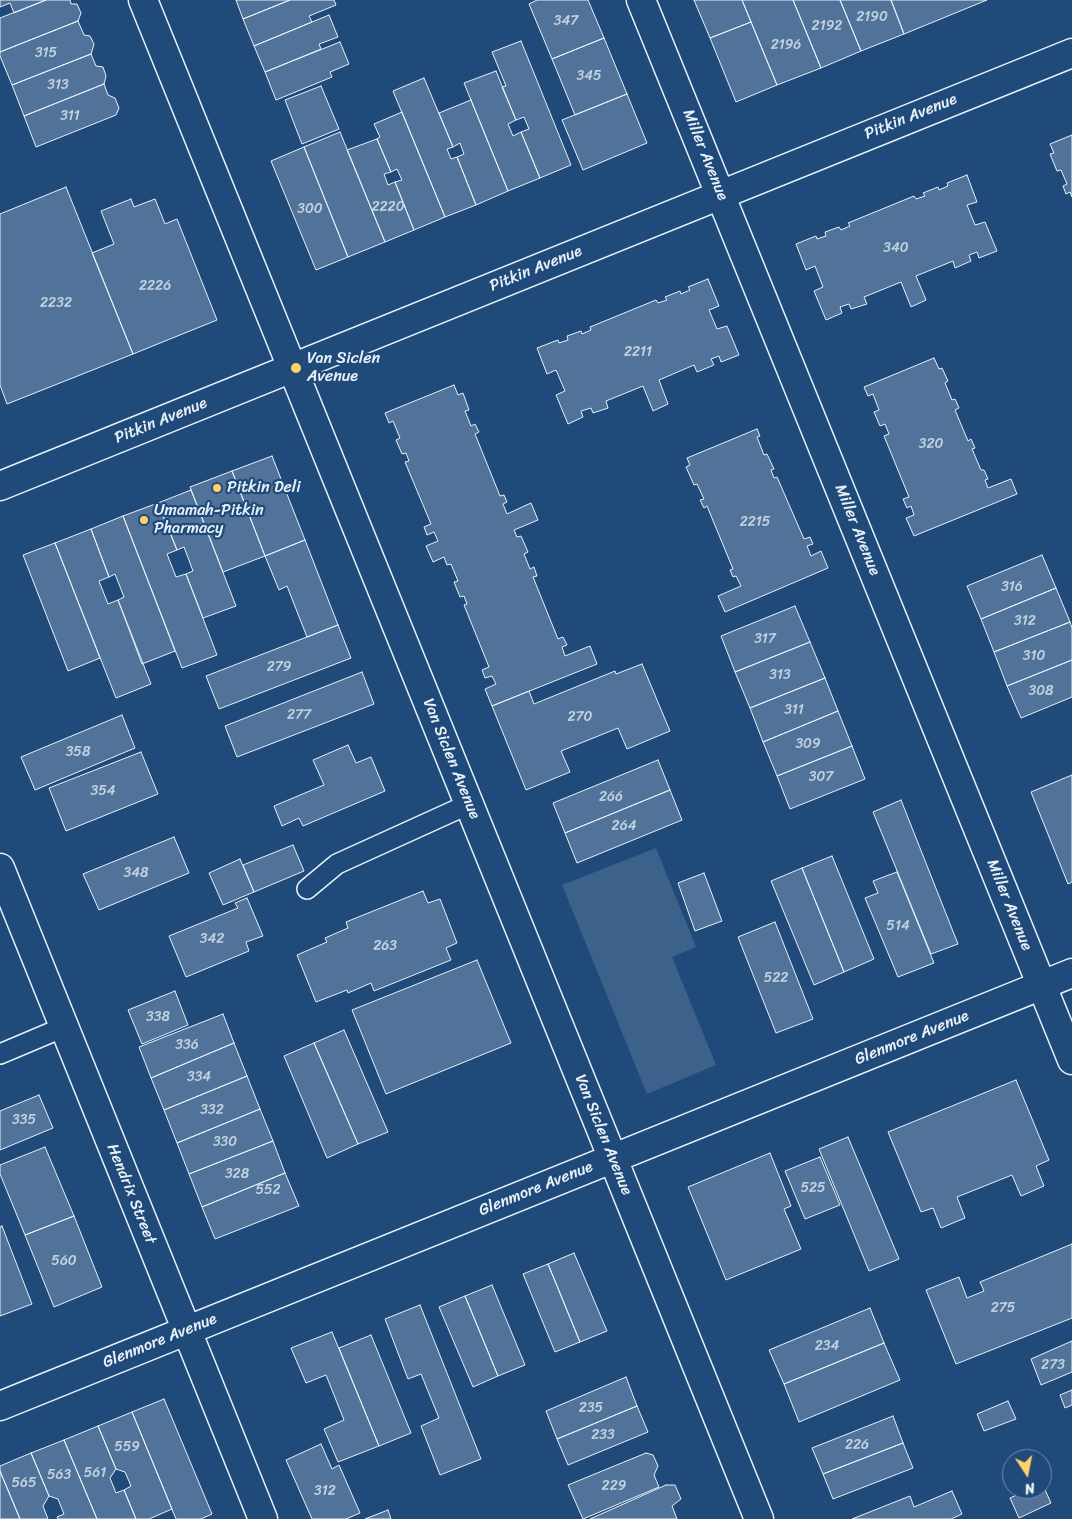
<!DOCTYPE html>
<html>
<head>
<meta charset="utf-8">
<style>
  body { margin:0 }
  #map { position:relative; width:1072px; height:1519px; overflow:hidden; background:#1f4a7a; font-family:Sriracha,sans-serif }
  canvas { display:block }
  .north { position:absolute; left:1002px; top:1449px; width:50px; height:50px; box-sizing:border-box; background:#1f4a7a; border:1px solid #6f8dac; border-radius:50%; rotate:169deg; font-size:14px; font-weight:700; line-height:20px; text-align:center; color:#e8f1f8 }
  .north::after { content:''; display:block; margin:auto; width:18px; height:22px; background:#ffd166; clip-path:polygon(50% 0,100% 100%,50% 72%,0 100%) }
</style>
</head>
<body>
<div id="map">
<canvas width="1072" height="1519"></canvas>
<div class="north">N</div>
</div>
<script>
const c = document.querySelector('canvas').getContext('2d');
c.lineJoin = 'round';
function paint(path, color) { c.fillStyle = color; c.fill(path, 'evenodd'); }
const toPath = rows => new Path2D(rows.map(r => 'M' + r).join(''));
function trace(path, color, width, dash) { c.strokeStyle = color; c.lineWidth = width; c.lineCap = dash ? 'butt' : 'round'; c.setLineDash(dash || []); c.stroke(path); }
function label(font, color, halo, rows, align = 'center') {
  c.font = font + ' Sriracha,sans-serif'; c.lineWidth = 4.5; c.setLineDash([]); c.textBaseline = 'middle'; c.strokeStyle = halo; c.fillStyle = color; for (const [text, x, y, turn = 0] of rows) {
    c.save(); c.translate(x, y); c.rotate((+turn || 0) * Math.PI / 180); c.textAlign = isNaN(turn) ? turn : align; if (halo) c.strokeText(text, 0, 0); c.fillText(text, 0, 0); c.restore();
  }
}
const green = toPath([
  [656,848,696,947,672,957,716,1065,647,1094,562,885]
]);
const building = toPath([
  [0,0,46,0,14,13,10,3,0,7,0,0],
  [46,0,70,0,71,4,77,4,81,13,78,21,0,52,0,18,46,0],
  [236,0,290,0,243,19,236,0],
  [290,0,334,0,336,5,309,16,312,22,254,46,243,19,290,0],
  [537,0,588,0,604,38,552,59,529,4,537,0],
  [694,0,742,0,751,22,710,38,694,0],
  [742,0,793,0,821,68,777,85,742,0],
  [793,0,840,0,861,51,821,68,793,0],
  [840,0,891,0,904,34,861,51,840,0],
  [891,0,987,0,904,34,891,0],
  [329,15,338,37,319,44,321,49,265,72,254,46,329,15],
  [78,21,84,35,90,36,94,44,91,54,12,85,0,56,0,52,78,21],
  [751,22,777,85,736,102,710,38,751,22],
  [604,38,627,94,575,115,552,59,604,38],
  [521,41,571,165,540,178,521,132,529,129,524,117,516,120,502,87,506,86,492,52,521,41],
  [340,42,349,64,330,72,332,77,276,100,265,72,340,42],
  [91,54,96,66,103,67,106,76,104,84,24,116,12,85,91,54],
  [496,71,516,120,508,124,513,136,521,132,540,178,508,191,464,83,496,71],
  [424,78,453,147,447,149,451,159,457,157,476,205,445,217,393,91,424,78],
  [104,84,108,95,115,98,119,108,116,115,36,147,24,116,104,84],
  [321,86,339,129,302,144,285,100,321,86],
  [627,94,647,143,583,170,562,120,627,94],
  [471,100,508,191,476,205,457,157,464,154,460,143,453,147,439,113,471,100],
  [402,112,445,217,414,230,395,182,402,180,397,169,391,172,377,139,380,137,374,124,402,112],
  [340,132,385,242,348,257,304,147,340,132],
  [1072,135,1072,197,1070,192,1066,194,1063,186,1067,184,1061,170,1057,171,1050,154,1054,153,1050,144,1072,135],
  [377,139,391,172,384,174,388,185,395,182,414,230,385,242,347,150,377,139],
  [304,147,348,257,316,270,271,161,304,147],
  [967,175,977,202,967,205,975,225,985,222,997,251,979,258,977,252,969,255,971,261,955,268,953,261,916,276,926,300,911,307,901,282,864,297,867,304,851,309,849,304,840,307,842,313,826,320,814,291,823,287,815,266,806,270,796,244,816,236,817,239,826,236,825,232,839,227,841,230,850,226,848,223,914,196,916,199,925,196,923,193,938,187,939,190,948,186,947,183,967,175],
  [66,187,133,354,7,404,0,385,0,214,66,187],
  [131,199,134,207,155,199,165,224,177,219,217,320,133,354,92,253,114,244,101,211,131,199],
  [708,279,719,306,709,310,717,329,727,326,739,355,721,362,719,356,711,359,714,365,697,372,694,365,659,380,668,404,653,411,643,386,606,401,608,408,593,413,591,408,581,411,583,417,568,424,556,395,565,391,556,370,547,374,537,348,558,340,559,343,568,340,567,336,581,331,582,334,591,330,590,327,656,300,658,303,667,300,665,297,680,291,681,294,690,290,688,287,708,279],
  [934,358,939,369,942,368,948,381,945,383,952,400,955,399,959,408,955,410,968,441,971,439,975,448,972,449,981,470,984,470,988,479,985,480,988,488,1011,479,1017,494,914,536,906,518,914,515,911,506,907,508,903,499,909,497,884,436,889,434,885,424,880,426,874,412,879,410,873,394,868,396,864,387,934,358],
  [454,385,458,395,463,393,469,410,465,411,471,426,475,424,479,432,475,434,500,496,504,495,507,502,503,504,507,514,531,503,538,520,514,530,517,537,521,536,528,552,524,554,530,569,534,567,537,576,533,577,558,639,563,637,567,645,562,647,565,656,590,646,597,664,492,706,485,689,496,684,492,676,485,678,482,670,489,667,464,605,467,604,464,596,460,597,454,582,458,581,451,564,447,565,444,557,433,562,426,546,438,541,434,532,427,535,424,527,431,524,405,462,409,461,406,453,402,454,396,440,400,438,393,421,389,423,385,413,454,385],
  [757,429,760,436,757,437,764,455,767,454,774,469,771,470,774,478,777,477,804,539,810,537,813,544,807,546,811,556,821,551,828,568,725,612,718,596,741,586,736,576,733,577,730,570,733,569,707,506,704,508,700,500,704,499,697,484,694,485,686,467,690,465,687,458,757,429],
  [272,456,305,540,265,556,232,471,272,456],
  [232,471,265,556,223,572,190,487,232,471],
  [191,490,236,606,203,618,186,574,193,571,184,547,177,550,158,503,191,490],
  [158,503,177,550,167,554,176,577,186,574,217,655,182,668,123,516,158,503],
  [123,516,175,651,142,664,118,600,124,597,115,574,109,577,91,529,123,516],
  [91,529,109,577,99,581,108,604,118,600,151,684,116,698,55,543,91,529],
  [305,540,338,625,307,637,287,586,279,590,265,556,305,540],
  [55,543,100,658,68,671,23,555,55,543],
  [1042,555,1056,588,981,619,967,586,1042,555],
  [1056,588,1070,622,994,652,981,619,1056,588],
  [795,606,810,642,735,672,721,636,795,606],
  [1070,622,1072,628,1072,660,1007,686,994,652,1070,622],
  [338,625,351,658,219,709,206,676,338,625],
  [810,642,825,678,750,708,735,672,810,642],
  [1072,660,1072,697,1021,718,1007,686,1072,660],
  [642,664,670,731,627,749,618,728,561,751,570,772,526,790,492,706,529,691,534,704,615,671,616,674,642,664],
  [362,672,374,704,237,757,225,726,362,672],
  [825,678,838,711,763,742,750,708,825,678],
  [838,711,852,746,777,776,763,742,838,711],
  [122,715,135,748,35,790,21,757,122,715],
  [348,745,356,763,371,757,385,791,303,826,299,818,282,826,274,806,324,785,313,760,348,745],
  [852,746,865,779,790,809,777,776,852,746],
  [141,752,158,794,66,831,49,788,141,752],
  [658,760,670,790,565,833,553,803,658,760],
  [1072,775,1072,882,1068,884,1031,792,1072,775],
  [670,790,682,820,577,863,565,833,670,790],
  [901,800,958,944,931,954,873,812,901,800],
  [174,837,189,873,99,910,83,874,174,837],
  [293,845,304,871,254,892,243,865,293,845],
  [832,856,874,959,844,972,802,868,832,856],
  [240,859,254,892,223,905,209,873,240,859],
  [802,868,844,972,814,985,771,881,802,868],
  [897,872,934,963,898,977,865,898,878,893,873,881,897,872],
  [704,873,722,921,695,931,678,883,704,873],
  [423,891,428,903,440,899,457,943,446,948,451,960,374,991,371,983,348,993,347,990,316,1002,297,955,327,942,325,938,348,928,346,922,423,891],
  [247,898,263,936,246,942,249,951,186,977,169,936,238,908,235,903,247,898],
  [775,922,813,1019,776,1033,738,937,775,922],
  [477,960,511,1043,386,1094,352,1010,477,960],
  [175,991,188,1025,142,1044,128,1010,175,991],
  [223,1014,234,1043,151,1078,139,1047,223,1014],
  [344,1030,388,1132,358,1144,314,1043,344,1030],
  [234,1043,247,1076,164,1110,151,1078,234,1043],
  [314,1043,358,1144,327,1158,284,1056,314,1043],
  [247,1076,260,1109,177,1143,164,1110,247,1076],
  [1016,1080,1049,1160,1036,1166,1044,1186,1021,1196,1012,1175,957,1197,965,1218,941,1228,933,1208,921,1212,888,1132,1016,1080],
  [39,1095,53,1128,0,1150,0,1111,39,1095],
  [260,1109,273,1141,189,1174,177,1143,260,1109],
  [848,1137,899,1259,869,1271,819,1149,848,1137],
  [273,1141,285,1173,202,1207,189,1174,273,1141],
  [45,1147,74,1216,25,1235,0,1174,0,1165,45,1147],
  [770,1153,791,1206,784,1209,801,1249,726,1280,688,1187,770,1153],
  [820,1157,840,1205,805,1219,785,1171,820,1157],
  [285,1173,299,1206,215,1239,202,1207,285,1173],
  [74,1216,102,1287,54,1307,25,1235,74,1216],
  [2,1226,32,1304,0,1316,0,1227,2,1226],
  [1072,1244,1072,1318,956,1364,926,1290,959,1277,967,1298,984,1291,980,1282,1072,1244],
  [574,1253,607,1331,580,1342,548,1264,574,1253],
  [548,1264,580,1342,555,1352,523,1274,548,1264],
  [492,1285,525,1365,498,1376,465,1296,492,1285],
  [465,1296,498,1376,473,1387,439,1307,465,1296],
  [420,1305,481,1459,440,1475,421,1426,439,1418,421,1374,408,1379,385,1319,420,1305],
  [870,1308,884,1343,784,1384,769,1350,870,1308],
  [332,1332,379,1446,338,1462,324,1429,344,1420,326,1375,306,1383,291,1348,332,1332],
  [371,1335,411,1433,379,1446,339,1348,371,1335],
  [1072,1341,1072,1372,1041,1385,1031,1359,1072,1341],
  [884,1343,900,1380,799,1422,784,1384,884,1343],
  [626,1377,637,1406,557,1439,546,1411,626,1377],
  [1072,1390,1072,1405,1065,1408,1060,1395,1072,1390],
  [164,1399,212,1514,201,1519,176,1519,132,1412,164,1399],
  [1008,1401,1016,1419,984,1431,977,1414,1008,1401],
  [637,1406,648,1432,568,1465,557,1439,637,1406],
  [132,1412,172,1509,149,1519,136,1519,124,1490,131,1486,125,1472,116,1469,98,1426,132,1412],
  [893,1416,903,1443,823,1474,812,1448,893,1416],
  [98,1426,116,1469,110,1478,116,1493,124,1490,136,1519,97,1519,64,1440,98,1426],
  [64,1440,97,1519,58,1519,57,1517,64,1514,58,1499,49,1496,31,1453,64,1440],
  [903,1443,913,1468,833,1499,823,1474,903,1443],
  [321,1444,332,1469,339,1465,360,1513,346,1519,312,1519,286,1460,321,1444],
  [31,1453,49,1496,43,1506,48,1519,20,1519,0,1471,0,1466,31,1453],
  [646,1453,653,1455,658,1466,654,1475,659,1487,583,1519,568,1485,646,1453],
  [0,1471,20,1519,0,1519,0,1471],
  [1042,1483,1051,1503,1019,1518,1010,1498,1030,1489,1042,1489,1042,1483],
  [666,1485,675,1485,681,1499,672,1506,677,1519,590,1519,666,1485],
  [952,1491,962,1514,951,1519,852,1519,910,1496,914,1507,952,1491],
  [388,1510,391,1519,365,1519,388,1510]
]);
const service = toPath([
  [307,889,337,864,469,804],
  [0,1054,64,1027]
]);
const minor = toPath([
  [143,0,759,1519],
  [641,0,1072,1060],
  [0,868,263,1519],
  [0,1406,1072,973]
]);
const tertiary = toPath([
  [0,486,1072,53]
]);
const markers = [
  [296,368,6,"#ffd166"],
  [217,488,5,"#ffd166"],
  [144,520,5,"#ffd166"]
];
const numberNames = [
  ["2190",872,17],
  ["347",566,21],
  ["2192",827,26],
  ["2196",786,45],
  ["315",46,53],
  ["345",589,76],
  ["313",58,85],
  ["311",70,116],
  ["2220",388,207],
  ["300",310,209],
  ["340",896,248],
  ["2226",155,286],
  ["2232",56,303],
  ["2211",638,352],
  ["320",931,444],
  ["2215",755,522],
  ["316",1012,587],
  ["312",1025,621],
  ["317",765,639],
  ["310",1034,656],
  ["279",279,667],
  ["313",780,675],
  ["308",1041,691],
  ["311",794,710],
  ["277",299,715],
  ["270",580,717],
  ["309",808,744],
  ["358",78,752],
  ["307",821,777],
  ["354",103,791],
  ["266",611,797],
  ["264",624,826],
  ["348",136,873],
  ["514",898,926],
  ["342",212,939],
  ["263",385,946],
  ["522",776,978],
  ["338",158,1017],
  ["336",187,1045],
  ["334",199,1077],
  ["332",212,1110],
  ["335",24,1120],
  ["330",225,1142],
  ["328",237,1174],
  ["525",813,1188],
  ["552",268,1190],
  ["560",64,1261],
  ["275",1003,1308],
  ["234",827,1346],
  ["273",1053,1365],
  ["235",591,1408],
  ["233",603,1435],
  ["226",857,1445],
  ["559",127,1447],
  ["561",95,1473],
  ["563",59,1475],
  ["565",24,1483],
  ["229",614,1486],
  ["312",325,1491]
];
const streetNames = [
  ["Pitkin Avenue",911,117,-22],
  ["Miller Avenue",705,155,68],
  ["Pitkin Avenue",536,269,-22],
  ["Pitkin Avenue",161,421,-22],
  ["Miller Avenue",857,530,68],
  ["Van Siclen Avenue",451,759,68],
  ["Miller Avenue",1009,905,68],
  ["Glenmore Avenue",912,1038,-22],
  ["Van Siclen Avenue",603,1135,68],
  ["Glenmore Avenue",536,1189,-22],
  ["Hendrix Street",131,1194,68],
  ["Glenmore Avenue",160,1341,-22]
];
const poiNames = [
  ["Van Siclen",307,359],
  ["Avenue",307,377],
  ["Pitkin Deli",227,488],
  ["Umamah-Pitkin",154,511],
  ["Pharmacy",154,529]
];
paint(green, '#3c628c');
paint(building, '#517399');
trace(building, '#e8f1f8', 1);
trace(service, '#e8f1f8', 22);
trace(minor, '#e8f1f8', 31);
trace(tertiary, '#e8f1f8', 31);
trace(service, '#1f4a7a', 19);
trace(minor, '#1f4a7a', 28);
trace(tertiary, '#1f4a7a', 28);
for (const [x, y, r, color] of markers) { const dot = new Path2D(); dot.arc(x, y, r, 0, 2 * Math.PI); c.fillStyle = color; c.fill(dot); trace(dot, '#1f4a7a', 2); }
label('14px', '#c2d2e0', null, numberNames);
label('16px', '#e8f1f8', '#1f4a7a', streetNames);
label('16px', '#e8f1f8', '#1f4a7a', poiNames, 'left');
</script>
</body>
</html>
